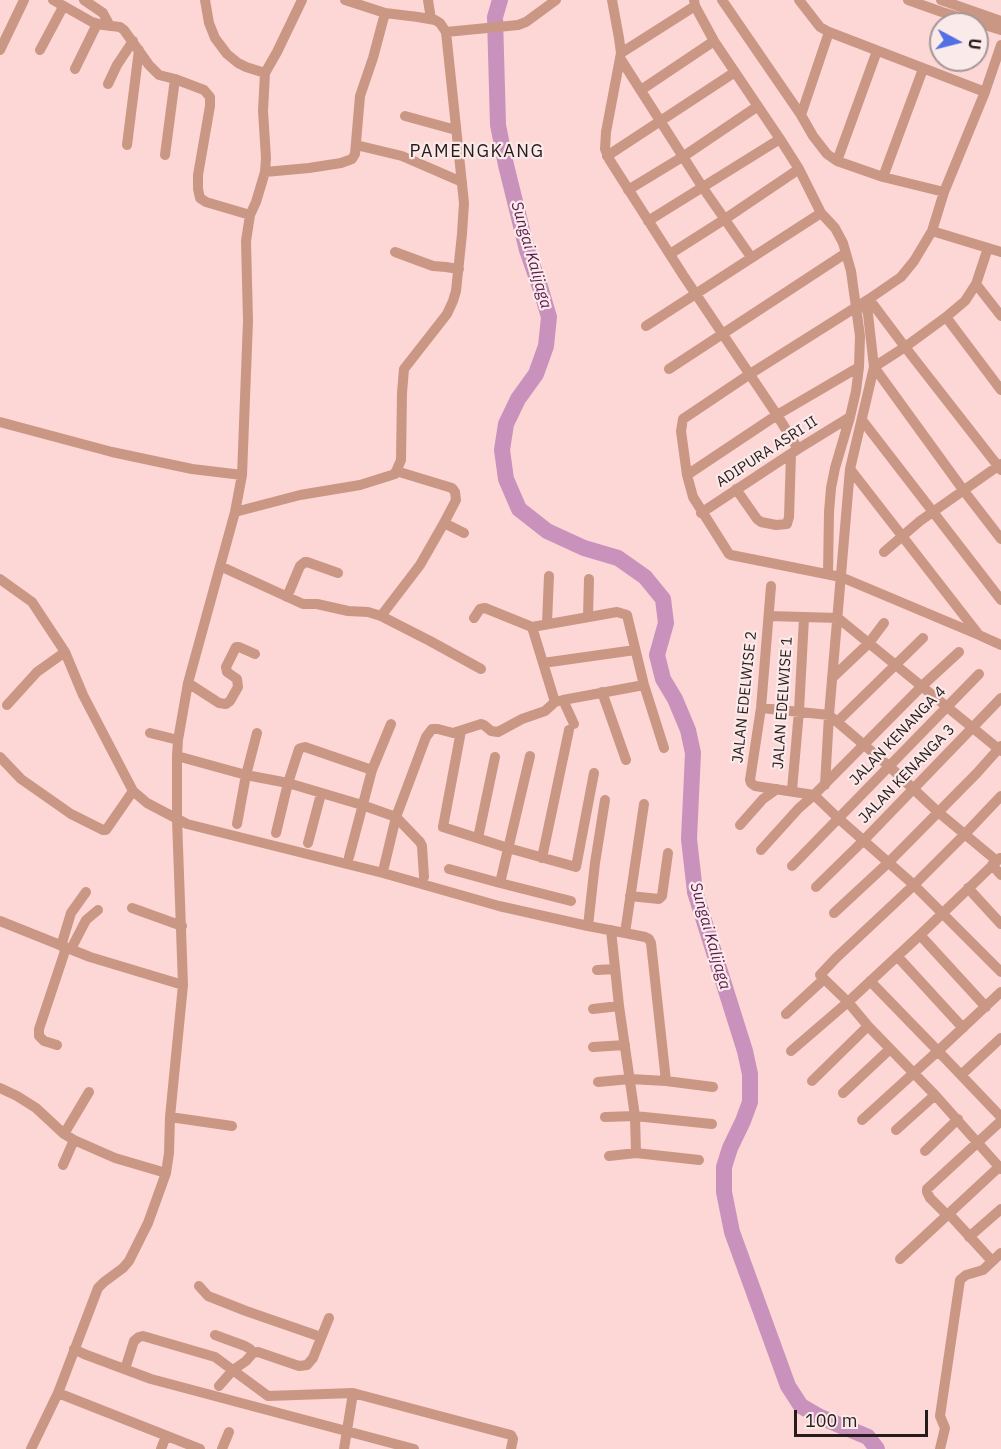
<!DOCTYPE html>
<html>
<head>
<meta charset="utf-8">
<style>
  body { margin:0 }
  #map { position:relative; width:1001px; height:1449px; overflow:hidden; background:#fdd6d6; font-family:"IBM Plex Sans",sans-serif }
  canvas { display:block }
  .north { position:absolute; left:929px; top:12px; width:60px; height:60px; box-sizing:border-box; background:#faeae9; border:2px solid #a69797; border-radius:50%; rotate:97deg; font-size:16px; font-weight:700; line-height:24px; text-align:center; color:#281b1b }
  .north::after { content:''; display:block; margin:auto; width:21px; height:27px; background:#5170e4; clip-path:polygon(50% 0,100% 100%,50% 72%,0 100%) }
  .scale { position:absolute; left:794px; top:1410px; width:134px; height:27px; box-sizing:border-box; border:3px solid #281b1b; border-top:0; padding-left:8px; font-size:18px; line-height:21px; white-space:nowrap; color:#281b1b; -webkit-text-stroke:4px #faeae9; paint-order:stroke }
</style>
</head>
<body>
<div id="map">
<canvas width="1001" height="1449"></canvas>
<div class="north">U</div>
<div class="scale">100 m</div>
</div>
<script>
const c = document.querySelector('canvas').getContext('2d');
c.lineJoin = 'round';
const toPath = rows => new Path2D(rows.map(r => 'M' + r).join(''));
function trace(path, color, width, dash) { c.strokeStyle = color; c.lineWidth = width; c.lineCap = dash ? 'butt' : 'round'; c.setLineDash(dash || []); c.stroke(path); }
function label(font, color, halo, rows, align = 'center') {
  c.font = font + ' "IBM Plex Sans",sans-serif'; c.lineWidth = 4.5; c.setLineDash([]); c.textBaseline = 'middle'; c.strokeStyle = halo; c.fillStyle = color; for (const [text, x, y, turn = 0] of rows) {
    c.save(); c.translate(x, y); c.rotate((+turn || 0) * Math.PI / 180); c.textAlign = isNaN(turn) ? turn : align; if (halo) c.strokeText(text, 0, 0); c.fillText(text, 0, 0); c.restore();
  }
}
const river = toPath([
  [500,0,495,17,498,125,506,165,527,250,541,290,549,317,546,346,536,374,518,399,506,424,502,450,506,479,519,509,547,531,584,548,618,558,645,577,663,599,666,623,657,655,663,679,675,699,688,730,693,753,689,839,695,892,745,1051,750,1074,750,1102,743,1121,730,1148,724,1167,724,1192,732,1232,788,1386,801,1406,820,1417,868,1437,877,1449]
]);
const street = toPath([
  [53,0,92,22,103,25,120,27,124,30,149,65,159,75,175,79,204,90,210,97,210,106,198,175,198,189,200,198,206,202,250,215],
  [84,0,103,13,110,26],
  [205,0,209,23,215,38,227,54,238,63,246,67,265,73],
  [428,0,431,19],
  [612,0,619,38,621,53,606,132,605,149,609,159,683,275,777,415,798,449],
  [694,0,695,6,714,41,780,139,799,169,821,213,835,228,843,243,851,271,860,336,859,367,856,391,850,417,835,468,831,488,829,512,828,574],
  [722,0,801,115,813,136,827,154,837,161,883,177,944,192],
  [799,0,820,27,829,32,985,92],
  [908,0,942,12,1001,30],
  [941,0,1001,21],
  [446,32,518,25,526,22,556,0],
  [0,50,24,0],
  [40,50,63,7],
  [621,53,695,6],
  [620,58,703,188,751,257],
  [75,69,97,24],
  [108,84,117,65,133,41],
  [641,90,714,41],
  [801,115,829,32],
  [405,116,456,130],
  [127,145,139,50],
  [356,145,402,156,462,182],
  [165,155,175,79],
  [607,156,735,72],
  [837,161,877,51],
  [265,172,309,168,341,163,352,159,355,154,360,96,373,58,385,13],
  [883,177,923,69],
  [628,190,684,156,758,106],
  [648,221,780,139],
  [932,231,1001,252],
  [395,252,433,266,446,267,459,269],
  [670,254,725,219,799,169],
  [976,284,1001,316],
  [869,299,905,347,946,317,965,301,976,284,988,248],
  [946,317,1001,390],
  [646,326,821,213],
  [669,369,846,253],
  [862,420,1001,600],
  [0,422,112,452,192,469,242,475],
  [850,469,979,635,1001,645],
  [1001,470,905,347,874,367,964,491,1001,539],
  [396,471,452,488,455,492,456,500,444,523],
  [687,475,777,415,859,367],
  [736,489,757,519,761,522,776,525,787,524,789,517,791,454],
  [235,512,300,495,360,485,395,474,401,460,402,393,404,369,447,314,453,301,456,291,462,234,464,203,446,32,440,23,435,20,418,17,385,13,345,0],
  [701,513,798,449,850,417],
  [884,552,920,521,1001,464],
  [220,566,303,604,317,604,348,611,368,612,381,616,430,641,481,669],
  [0,579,32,602,65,652,83,695,133,791,147,803,187,824,383,873,499,906,588,926,625,933,644,804],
  [771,586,761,708,750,780,751,783,755,786,814,795],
  [287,597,300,566,305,562,307,562,338,573],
  [381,616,420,565,444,523,464,533],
  [769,616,838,618],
  [588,617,589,579],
  [474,618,480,609,485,608,532,627,555,702],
  [838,618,1001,751],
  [547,623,549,576],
  [532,627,617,612,627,615,644,685,664,748],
  [979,635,841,577,731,555,729,554,693,497,687,475,681,431,683,419,750,374,869,299,901,277,914,261,932,231,944,192,985,92,1001,45],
  [959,652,922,686,814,795,838,818,914,885,1001,972],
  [543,663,635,650],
  [832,678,869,643,884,623],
  [188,683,219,703,226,704,230,701,238,687,237,679,227,672,226,667,236,647,239,647,255,654],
  [602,692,626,760],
  [563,700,574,724],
  [7,705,37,672,65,652],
  [761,708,829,715,890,767,938,812,997,861],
  [837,722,923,638],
  [461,731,443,827,508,848,576,867,594,773],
  [150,733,178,740],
  [177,756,246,775,288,783,362,805,396,817,420,842,422,846,424,877],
  [530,756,500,883,571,901],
  [0,757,21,779,71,814,103,830,106,830,133,791],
  [825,785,829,715,850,469,874,367,868,314,864,302],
  [792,790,799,711,804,618],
  [1001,796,965,834,914,885,836,958,820,975,848,1002,868,1026,900,1059,935,1095,1001,1169],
  [237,824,246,775,257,733],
  [740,825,763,799,777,789],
  [276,833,288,783,299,749,301,748,305,747,372,770],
  [478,838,495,757],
  [308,843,321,794],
  [761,850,799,808,814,795],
  [349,857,372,770,391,724],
  [542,858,569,730],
  [992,865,1001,875],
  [792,866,979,674],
  [384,867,396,817,426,737,432,729,438,729,453,733,481,724,484,725,491,731,498,732,522,719,545,711,555,702,563,700,644,685],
  [449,869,500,883],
  [816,887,864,840,1001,698],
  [968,888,1001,924],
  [630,896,659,899,662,896,668,853],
  [132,908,182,926],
  [834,913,889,862,977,773,1001,746],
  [0,921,90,957,183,985],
  [588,926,595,863,605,800],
  [611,930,619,1006,635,1116,636,1153],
  [625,933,645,937,649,939,651,943,666,1081],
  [920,935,986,1007],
  [61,946,71,913,86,892],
  [71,949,86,920,98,910],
  [897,956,963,1028],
  [597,970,615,969],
  [870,981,938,1051,1001,992],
  [593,1009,619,1006],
  [786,1014,824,979],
  [57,1045,44,1041,39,1036,39,1029,66,948],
  [593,1047,625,1045],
  [791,1051,848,1002,920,935,1000,858],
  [961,1075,1001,1038],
  [812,1081,868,1026],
  [598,1082,630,1079,666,1081,713,1087],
  [0,1088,17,1096,36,1108,64,1134,74,1140,115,1158,166,1173],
  [843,1093,890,1049],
  [170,1117,232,1126],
  [605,1117,635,1116,712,1124],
  [862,1120,938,1051,1001,1117],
  [896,1130,935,1095],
  [64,1134,89,1092],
  [925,1151,958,1119],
  [609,1156,636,1153,699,1160],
  [63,1165,74,1140],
  [949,1214,992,1261],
  [947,1215,930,1198,927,1192,927,1189,1001,1121],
  [969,1237,1001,1209],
  [900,1259,999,1167],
  [199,1286,208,1296,246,1311,321,1337],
  [215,1335,245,1346,250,1349,253,1353,246,1361,233,1370,219,1386],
  [74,1349,84,1354,151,1379,414,1449],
  [253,1353,258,1352,299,1366,307,1365,313,1358,329,1318],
  [125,1369,134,1341,139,1337,143,1336,215,1357,268,1396,353,1393,344,1449],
  [58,1393,200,1449],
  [353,1393,511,1435,513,1439,511,1449],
  [31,1449,58,1393,98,1288,104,1282,123,1268,129,1261,148,1223,166,1173,169,1153,170,1117,183,985,177,819,177,756,178,740,188,683,235,512,242,475,248,321,246,241,250,215,256,202,265,172,266,158,263,111,265,73,277,52,302,0],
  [161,1449,166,1436],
  [222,1449,229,1432],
  [940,1449,945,1428,940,1416,960,1280,966,1275,983,1270,1001,1253]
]);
const streetNames = [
  ["ADIPURA ASRI II",767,452,-33],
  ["JALAN EDELWISE 2",745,697,-84],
  ["JALAN EDELWISE 1",783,703,-86],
  ["JALAN KENANGA 4",898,736,-46],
  ["JALAN KENANGA 3",907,774,-46]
];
const waterNames = [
  ["Sungai Kalijaga",531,255,74],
  ["Sungai Kalijaga",710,936,74]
];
const quarterNames = [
  ["PAMENGKANG",477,152]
];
trace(river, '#c992bc', 16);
trace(street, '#ca9785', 10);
label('15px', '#281b1b', '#faeae9', streetNames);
label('italic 16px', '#5a1950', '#faeae9', waterNames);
c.letterSpacing = '1.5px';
label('18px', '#281b1b', '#faeae9', quarterNames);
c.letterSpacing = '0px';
</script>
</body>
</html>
